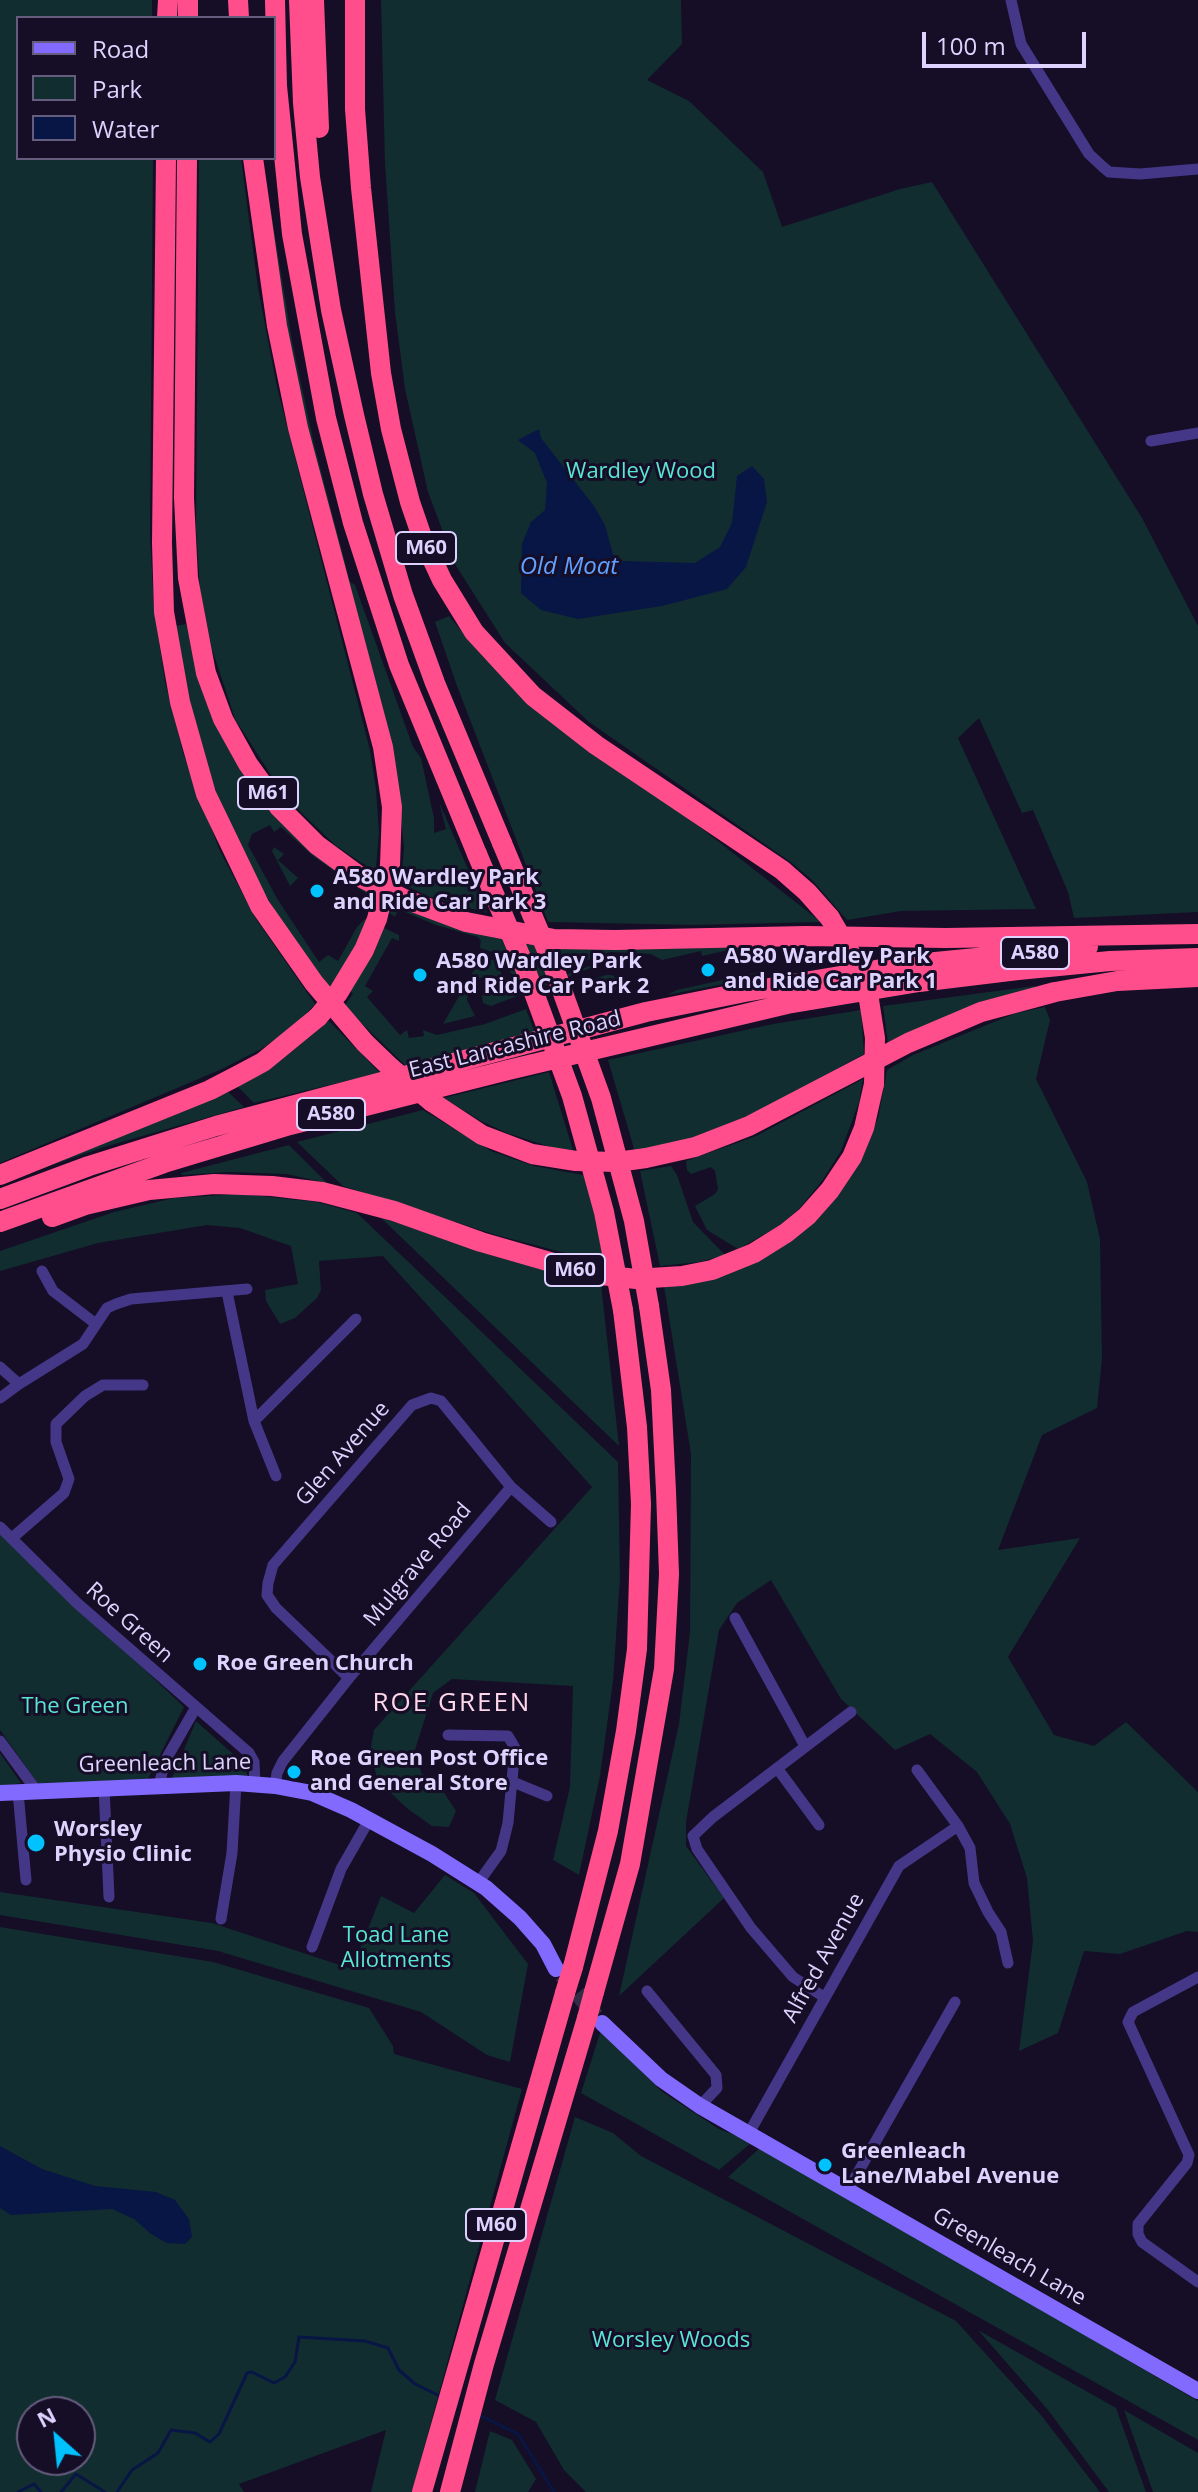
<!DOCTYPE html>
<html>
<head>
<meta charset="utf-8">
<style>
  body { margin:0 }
  #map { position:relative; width:1198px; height:2492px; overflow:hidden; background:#150e26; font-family:"Open Sans",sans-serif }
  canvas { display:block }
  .legend { position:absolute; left:16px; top:16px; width:260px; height:144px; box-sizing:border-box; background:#150e26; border:2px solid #655d7d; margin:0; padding:10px 14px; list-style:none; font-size:24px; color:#ded3ff }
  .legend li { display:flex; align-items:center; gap:16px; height:40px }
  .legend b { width:40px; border:2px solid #655d7d }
  .north { position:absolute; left:16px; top:2396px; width:80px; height:80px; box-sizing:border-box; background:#150e26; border:2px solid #655d7d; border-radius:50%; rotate:333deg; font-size:22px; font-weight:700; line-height:32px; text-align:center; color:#ded3ff }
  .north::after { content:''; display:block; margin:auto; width:28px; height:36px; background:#00c2fe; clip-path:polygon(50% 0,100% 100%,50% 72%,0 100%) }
  .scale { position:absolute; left:922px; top:32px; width:164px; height:36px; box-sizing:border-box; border:4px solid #ded3ff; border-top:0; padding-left:10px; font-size:24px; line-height:28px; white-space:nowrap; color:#ded3ff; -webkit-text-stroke:6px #150e26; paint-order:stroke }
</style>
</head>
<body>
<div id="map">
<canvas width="1198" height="2492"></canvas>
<ul class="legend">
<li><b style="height:10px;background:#826aff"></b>Road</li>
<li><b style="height:22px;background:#112d30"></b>Park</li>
<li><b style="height:22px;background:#081645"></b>Water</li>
</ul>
<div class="north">N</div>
<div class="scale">100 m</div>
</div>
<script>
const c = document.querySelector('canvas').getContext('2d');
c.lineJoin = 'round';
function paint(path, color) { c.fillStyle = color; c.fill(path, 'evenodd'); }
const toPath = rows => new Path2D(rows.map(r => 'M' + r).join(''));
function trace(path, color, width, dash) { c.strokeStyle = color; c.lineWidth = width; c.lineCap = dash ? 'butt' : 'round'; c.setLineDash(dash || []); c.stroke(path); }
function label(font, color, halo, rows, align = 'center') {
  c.font = font + ' "Open Sans",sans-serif'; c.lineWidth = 6; c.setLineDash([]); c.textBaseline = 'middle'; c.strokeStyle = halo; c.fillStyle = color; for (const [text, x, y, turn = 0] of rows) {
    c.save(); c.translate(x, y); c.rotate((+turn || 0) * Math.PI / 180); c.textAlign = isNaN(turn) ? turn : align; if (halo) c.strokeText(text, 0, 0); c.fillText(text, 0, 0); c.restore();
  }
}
const green = toPath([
  [0,0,152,0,152,18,18,18,18,158,153,158,150,534,154,609,165,682,184,756,220,851,256,919,315,1004,293,1028,261,1049,222,1069,0,1163],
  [381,0,681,0,682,44,647,80,689,101,763,172,782,227,900,189,932,182,1142,518,1198,626,1198,912,1074,918,1068,892,1033,810,1022,813,979,718,958,738,1036,909,901,911,847,920,813,881,792,863,589,722,505,643,455,564,428,492,405,389,395,312,385,163],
  [199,158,241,158,258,288,277,387,370,750,376,789,379,833,376,868,372,869,360,862,335,845,285,797,235,719,212,649,200,590,196,527],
  [261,176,269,199,292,341,314,444,350,582,355,585,413,747,421,758,434,818,434,833,446,829,439,802,487,913,427,896,401,883,404,848,400,807,306,432,287,340],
  [449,616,483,657,821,922,693,925,548,922,457,686,435,622],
  [186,624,192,649,241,768,269,808,457,927,778,945,734,952,733,949,702,956,701,951,662,960,651,954,610,952,523,983,514,978,499,954,480,948,481,941,478,937,436,925,398,909,395,917,371,899,368,904,366,903,370,896,313,856,281,827,274,832,270,825,252,834,248,845,278,900,319,962,328,955,338,961,357,927,365,919,399,935,399,941,392,938,365,986,373,991,367,997,400,1035,407,1030,409,1038,424,1036,423,1030,437,1035,485,1024,526,1009,536,1036,408,1068,344,1006,353,994,336,978,329,988,283,924,255,877,222,808,204,759,185,685,176,626],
  [274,847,284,854,278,860,298,878,290,886,272,851],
  [479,957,494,960,504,978,488,975,475,980,469,989,467,1000,475,1016,443,1024,477,965],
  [600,962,601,964,491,1006,483,1003,482,995,489,990,519,992],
  [759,972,734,982,667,995,677,990],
  [606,975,612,975,617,979,618,991,614,989,611,991,602,980,581,987,579,984],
  [1035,986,1035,989,888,1043,883,1006],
  [1045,1007,1050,1020,1036,1079,1087,1182,1100,1239,1102,1359,1097,1408,1042,1435,998,1550,1080,1538,1008,1657,1054,1735,1094,1746,1126,1722,1198,1792,1198,1932,1187,1931,1120,1954,1084,1951,1058,2033,1019,2051,1033,1941,1027,1878,1010,1824,977,1772,930,1734,895,1750,841,1699,771,1580,737,1603,719,1630,686,1822,686,1846,724,1898,619,1996,679,1724,690,1632,691,1454,664,1286,727,1275,856,1167,878,1118,887,1070,913,1055,989,1024,1016,1013],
  [861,1010,864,1054,760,1111,679,1143,635,1152,608,1060,773,1024],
  [329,1021,380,1073,254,1103,236,1085,286,1056],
  [549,1072,573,1150,554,1148,507,1133,481,1121,444,1098],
  [863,1079,859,1102,841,1151,822,1181,799,1209,776,1228,738,1249,707,1230,695,1206,715,1194,718,1189,715,1171,711,1167,691,1174,687,1170,686,1161,756,1136],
  [226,1090,244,1107,104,1147,0,1183],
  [423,1110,491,1151,534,1166,588,1176,604,1263,496,1235,343,1186,297,1142],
  [289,1145,327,1183,286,1174,229,1172,182,1175,181,1173],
  [671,1166,677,1175,693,1222,725,1255,699,1262,660,1266,640,1171],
  [241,1194,317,1202,357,1213,618,1462,620,1578,613,1681,600,1776,579,1875,553,1860,570,1787,573,1686,452,1679,433,1693,414,1753,422,1774,437,1782,456,1811,449,1827,432,1826,408,1809,378,1781,370,1752,374,1730,592,1487,383,1256,319,1261,321,1290,317,1298,295,1318,280,1324,266,1301,265,1290,298,1284,291,1246,240,1228,207,1225,98,1243,0,1271,0,1251,114,1212,174,1198],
  [380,1217,497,1257,601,1284,619,1446],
  [0,1532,184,1707,148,1779,39,1785,0,1730],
  [196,1721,242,1762,248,1777,172,1778],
  [0,1753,21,1783,0,1786],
  [445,1875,474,1893,528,1964,510,2062,487,2055,421,2012,218,1951,0,1915,0,1892,212,1923,352,1969,381,1896,414,1913],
  [0,1927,213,1962,369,2008,393,2046,394,2054,522,2089,412,2492,371,2492,386,2430,239,2484,244,2492,0,2492],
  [32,2412,80,2412,80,2460,32,2460],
  [601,2030,661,2091,719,2129,752,2142,719,2170,581,2093],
  [575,2117,613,2133,641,2156,956,2321,1041,2415,1100,2492,586,2492,564,2470,536,2422,495,2400],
  [761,2147,1198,2401,1198,2440,728,2177],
  [978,2330,1116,2408,1146,2492,1109,2492,1048,2410],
  [1124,2410,1198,2453,1198,2492,1153,2492],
  [490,2431,512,2440,536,2479,528,2492,475,2492]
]);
const water = toPath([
  [539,429,541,438,594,506,605,525,613,554,620,561,695,563,720,547,732,523,737,476,752,466,764,479,767,502,746,567,727,589,662,606,578,619,541,610,521,593,522,544,531,522,545,510,547,483,535,453,518,440],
  [0,2146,42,2169,95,2186,156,2192,175,2200,189,2219,192,2237,185,2244,167,2243,151,2234,134,2219,112,2209,11,2215,0,2208]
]);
const stream = toPath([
  [479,2415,518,2434,554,2492],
  [18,2492,34,2484,41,2492],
  [61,2492,76,2474,105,2492],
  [117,2492,132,2470,158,2453,171,2430,195,2433,210,2442,219,2434,247,2373,252,2372,274,2383,285,2377,295,2362,299,2337,365,2341,388,2348,399,2370,415,2384,440,2396]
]);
const secondaryTunnel = toPath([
  [562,1975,596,2016]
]);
const street = toPath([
  [1011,0,1021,44,1089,154,1103,167,1109,172,1140,174,1198,169],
  [1151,441,1198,433],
  [42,1271,53,1291,96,1324],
  [227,1292,254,1421,276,1476],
  [0,1367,19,1384],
  [0,1398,19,1384,83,1344,107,1308,116,1304,131,1299,247,1289],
  [254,1421,356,1319],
  [0,1527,77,1603,249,1753,254,1762,255,1784],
  [12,1538,64,1493,69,1479,56,1442,56,1424,85,1396,103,1385,143,1385],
  [735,1618,805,1746],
  [349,1678,276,1608,267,1595,268,1583,273,1565,412,1405,431,1398,441,1401,511,1487,551,1522],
  [448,1735,508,1736,515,1748,508,1823,501,1851,478,1883],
  [0,1741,36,1790],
  [777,1768,819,1825],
  [917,1770,958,1826,970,1848,974,1883,988,1912,1001,1932,1008,1963],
  [513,1782,547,1796],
  [159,1785,165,1761,195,1709],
  [275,1786,277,1773,283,1761,349,1678,511,1487],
  [104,1787,109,1897],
  [18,1792,26,1880],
  [221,1919,232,1853,236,1783],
  [312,1947,341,1869,369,1820],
  [1198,1977,1133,2012,1128,2022,1189,2155,1187,2163,1138,2224,1138,2234,1142,2242,1198,2282],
  [647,1991,716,2075,717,2088,700,2106],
  [824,1997,793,1977,751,1928,697,1849,693,1836,713,1817,851,1712],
  [749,2133,899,1866,958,1826],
  [848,2190,955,2002]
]);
const secondary = toPath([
  [0,1793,236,1783,275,1786,312,1793,351,1810,432,1854,486,1888,520,1918,543,1944,556,1969],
  [602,2023,661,2079,700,2106,1198,2391]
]);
const highway = toPath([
  [238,0,239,18],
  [275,0,277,86,292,234,326,418,353,523,399,665,477,854],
  [299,0,303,103,310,177,331,310,354,415,373,494,403,595,435,683,502,843],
  [314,0,319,128],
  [355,0,355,109,361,188,381,373,391,429,410,502,422,537,442,580,474,632,533,696,596,745,782,870,807,892,830,918],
  [167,18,168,0],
  [188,18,188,0],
  [166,158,162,543,164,612,180,702,206,794,260,906,314,983,365,1043,391,1068],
  [187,158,184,498,188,578,206,673,223,719,248,764,279,807,317,845,362,878,402,898,466,922,554,939,615,940,806,936,946,938,1198,934],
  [253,158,277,326,298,428,383,747,392,807,390,866],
  [432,1102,482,1135,532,1154,576,1161,617,1162,646,1158,695,1147,749,1126,908,1043,981,1012,1055,992,1117,981,1198,977],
  [0,1175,210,1090,237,1076,263,1062,318,1017],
  [0,1199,89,1166,216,1126,646,1012,745,992,905,965,1088,947],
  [52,1217,85,1205,149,1190,214,1184,272,1186,322,1192,394,1211,481,1242,592,1274,636,1279,682,1276,712,1270,754,1253,786,1233,807,1216,830,1190,852,1157,864,1128,874,1084],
  [0,1222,164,1163,290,1125,508,1070,787,1004,919,982,1018,970,1110,961,1198,958],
  [573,1967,608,1831,626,1731,637,1649,641,1504,637,1427,623,1310],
  [594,1992,630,1864,664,1669,669,1574,666,1491,661,1390,649,1306],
  [422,2492,565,1993],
  [450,2492,484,2364,587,2018]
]);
const highwayBridge = toPath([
  [502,843,551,960,601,1098,634,1221,649,1306],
  [477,854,522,960,572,1096,604,1212,623,1310],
  [830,918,854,959,869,1000,875,1038,874,1084],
  [318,1017,338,993,364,950,377,919,390,866],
  [391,1068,432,1102],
  [565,1993,573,1967],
  [587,2018,594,1992]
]);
const markers = [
  [317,891,8,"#00c2fe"],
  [708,970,8,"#00c2fe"],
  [420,975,8,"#00c2fe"],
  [200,1664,8,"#00c2fe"],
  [294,1772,8,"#00c2fe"],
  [36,1843,10,"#00c2fe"],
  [825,2165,8,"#00c2fe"]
];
const shields = [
  [426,548,60],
  [268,793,60],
  [1035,953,68],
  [331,1114,68],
  [575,1270,60],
  [496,2225,60]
];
const shieldNames = [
  ["M60",426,548],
  ["M61",268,793],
  ["A580",1035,953],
  ["A580",331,1114],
  ["M60",575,1270],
  ["M60",496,2225]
];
const parkNames = [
  ["Wardley Wood",641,472],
  ["The Green",75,1707],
  ["Toad Lane",396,1936],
  ["Allotments",396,1961],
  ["Worsley Woods",671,2341]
];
const poiNames = [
  ["A580 Wardley Park",333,878],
  ["and Ride Car Park 3",333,903],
  ["A580 Wardley Park",724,957],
  ["and Ride Car Park 1",724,982],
  ["A580 Wardley Park",436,962],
  ["and Ride Car Park 2",436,987],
  ["Roe Green Church",216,1664],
  ["Roe Green Post Office",310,1759],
  ["and General Store",310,1784],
  ["Worsley",54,1830],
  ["Physio Clinic",54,1855],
  ["Greenleach",841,2152],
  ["Lane/Mabel Avenue",841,2177]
];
const streetNames = [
  ["East Lancashire Road",515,1045,-14],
  ["Glen Avenue",343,1454,-49],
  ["Mulgrave Road",418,1565,-50],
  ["Roe Green",129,1623,42],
  ["Greenleach Lane",165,1764,-1],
  ["Alfred Avenue",824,1958,-61],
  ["Greenleach Lane",1009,2257,30]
];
const waterNames = [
  ["Old Moat",569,567]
];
const quarterNames = [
  ["ROE GREEN",452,1704]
];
paint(green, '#112d30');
paint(water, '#081645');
trace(stream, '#081645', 3);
trace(secondaryTunnel, '#332c47', 16, [16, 8]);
trace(street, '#453787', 11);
trace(secondary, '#826aff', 16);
trace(highway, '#ff4e8b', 20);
trace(highwayBridge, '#ff4e8b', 20);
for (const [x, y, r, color] of markers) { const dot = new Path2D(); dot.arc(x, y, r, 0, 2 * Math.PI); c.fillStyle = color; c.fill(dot); trace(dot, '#150e26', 3); }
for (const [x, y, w] of shields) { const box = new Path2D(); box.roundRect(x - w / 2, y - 16, w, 32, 6); c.fillStyle = '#150e26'; c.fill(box); trace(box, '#ded3ff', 2); }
label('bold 20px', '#ded3ff', null, shieldNames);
label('22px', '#59e5d5', '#150e26', parkNames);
label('bold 22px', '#ded3ff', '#150e26', poiNames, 'left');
label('22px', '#ded3ff', '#150e26', streetNames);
label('italic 24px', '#61a0ff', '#150e26', waterNames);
c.letterSpacing = '2px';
label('26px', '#ffd5ea', '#150e26', quarterNames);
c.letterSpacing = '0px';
</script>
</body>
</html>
